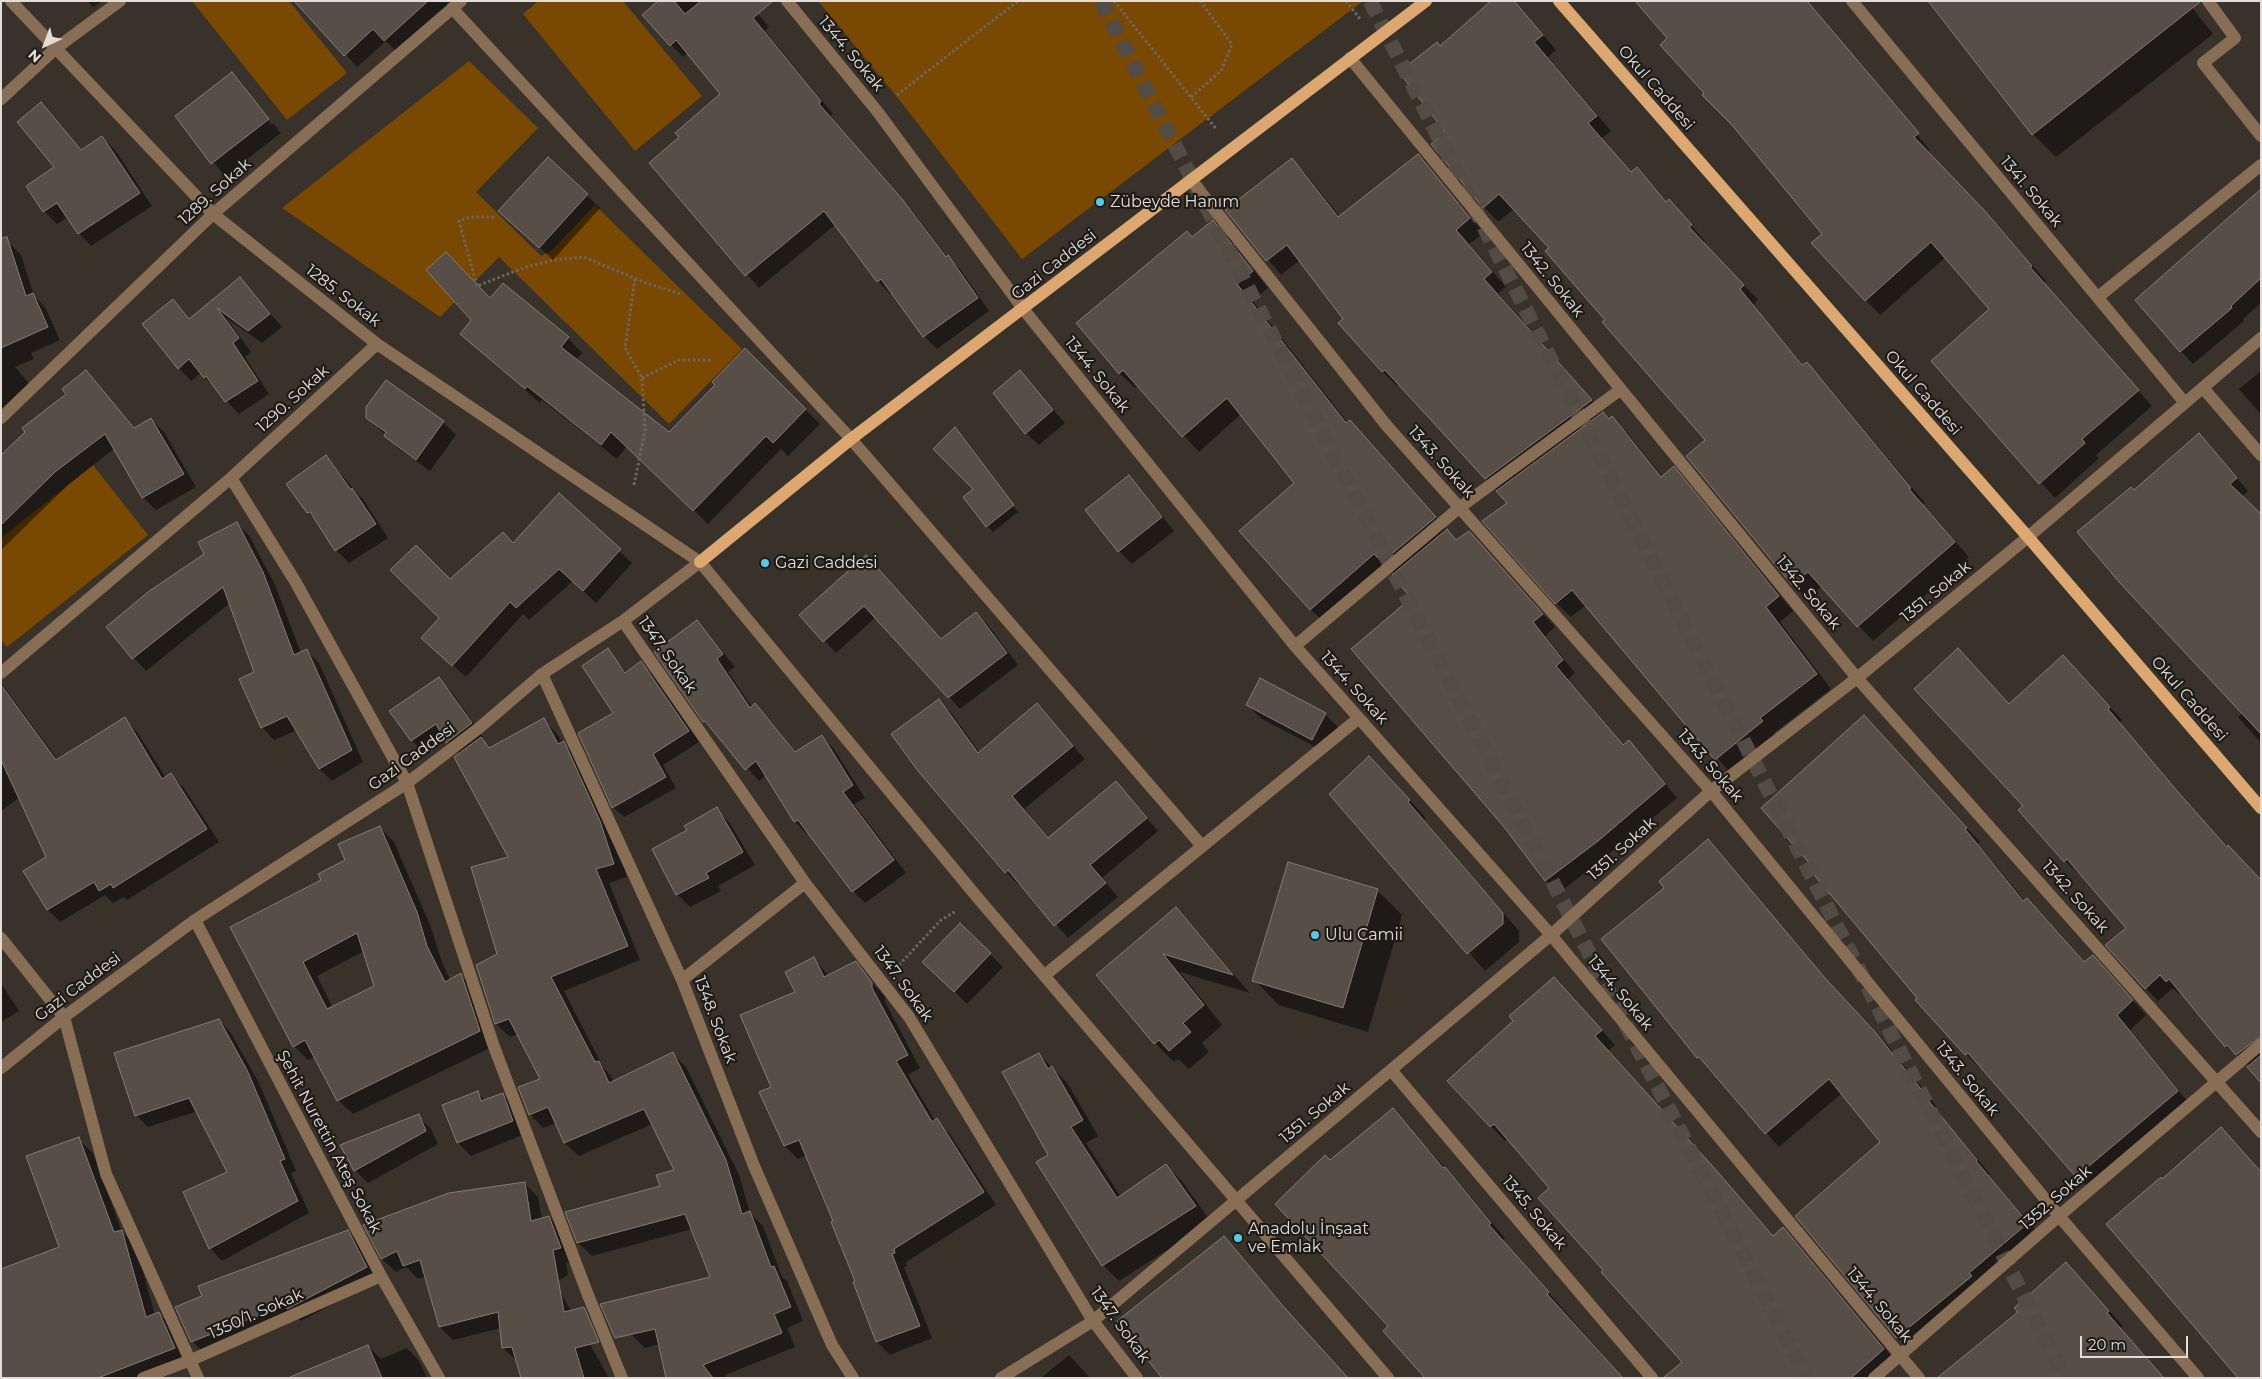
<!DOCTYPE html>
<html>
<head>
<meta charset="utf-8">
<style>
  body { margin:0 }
  #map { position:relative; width:2262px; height:1379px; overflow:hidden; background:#39322b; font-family:Montserrat,sans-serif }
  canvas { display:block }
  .frame { position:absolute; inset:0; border:2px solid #e2ddd9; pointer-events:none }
  .north { position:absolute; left:20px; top:20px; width:50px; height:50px; -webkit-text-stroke:4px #1e1b17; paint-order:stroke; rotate:223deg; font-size:14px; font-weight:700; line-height:20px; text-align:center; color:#e2ddd9 }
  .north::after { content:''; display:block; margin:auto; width:18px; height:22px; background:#e2ddd9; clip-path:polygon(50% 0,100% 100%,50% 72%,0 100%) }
  .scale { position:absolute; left:2080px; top:1336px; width:108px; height:22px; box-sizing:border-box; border:2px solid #e2ddd9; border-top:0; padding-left:6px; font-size:15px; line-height:18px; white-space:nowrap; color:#e2ddd9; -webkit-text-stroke:4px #1e1b17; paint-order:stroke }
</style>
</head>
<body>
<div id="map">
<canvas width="2262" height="1379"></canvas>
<div class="frame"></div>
<div class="north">N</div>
<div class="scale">20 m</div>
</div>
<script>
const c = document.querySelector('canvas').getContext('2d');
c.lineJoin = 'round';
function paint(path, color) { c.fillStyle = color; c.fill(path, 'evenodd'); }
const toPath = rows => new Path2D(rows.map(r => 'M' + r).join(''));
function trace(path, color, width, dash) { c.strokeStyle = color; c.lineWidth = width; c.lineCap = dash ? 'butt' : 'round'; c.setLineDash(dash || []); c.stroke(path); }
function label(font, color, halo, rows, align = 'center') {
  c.font = font + ' Montserrat,sans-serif'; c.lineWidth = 4.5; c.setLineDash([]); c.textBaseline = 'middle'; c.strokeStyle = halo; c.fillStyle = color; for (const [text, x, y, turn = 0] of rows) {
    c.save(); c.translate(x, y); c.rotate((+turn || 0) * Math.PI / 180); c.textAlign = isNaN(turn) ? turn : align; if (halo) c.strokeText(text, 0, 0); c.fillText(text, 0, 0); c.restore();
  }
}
const green = toPath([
  [192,1,289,1,347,73,287,120],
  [538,1,623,1,702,96,635,151,523,14],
  [818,1,1363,1,1022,259,905,107],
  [469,61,538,128,476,192,541,256,552,250,595,205,742,349,669,424,499,257,440,317,282,208],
  [93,465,148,535,7,647,1,640,1,538]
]);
const shadow = toPath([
  [87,1,103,1,93,7],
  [299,1,455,1,397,52,386,41,357,67],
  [660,1,747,1,769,27,765,31,833,114,830,117,914,213,947,257,960,269,989,311,937,349,924,336,892,292,890,294,878,281,836,224,759,288,650,163,681,137,722,94,688,53,683,57,671,45],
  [1514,1,1556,50,1548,57,1611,131,1601,139,1632,173,1637,169,1667,202,1683,216,1705,241,1703,243,1758,300,1753,305,1804,366,1806,364,1821,378,1925,503,1923,505,1969,557,1873,641,1822,586,1807,599,1793,584,1707,440,1607,320,1550,248,1514,209,1498,222,1484,207,1447,132,1440,48],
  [1804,1,1930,150,1928,152,1998,226,2046,281,2044,283,2152,406,2096,455,2099,458,2055,498,1933,361,1991,309,1946,257,1880,315,1866,300,1823,234],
  [2187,1,2213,34,2056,157,2033,134],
  [232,73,244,86,241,86,272,125,273,123,281,133,225,176,176,117],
  [41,104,82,151,102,137,115,150,152,206,91,246,79,233,68,217,57,224,44,211,56,168],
  [1418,156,1484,233,1469,244,1506,287,1498,293,1605,415,1610,420,1612,418,1627,433,1663,477,1673,468,1688,483,1793,611,1780,622,1831,689,1774,733,1776,736,1731,774,1586,605,1571,617,1556,603,1509,503,1399,384,1397,386,1383,372,1340,323,1344,319,1300,260,1281,275,1227,210,1292,159,1306,174,1340,217],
  [548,159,600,208,553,260,513,223],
  [2261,192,2261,303,2243,319,2244,321,2193,364,2181,351],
  [1213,222,1228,237,1268,288,1252,300,1348,423,1365,437,1457,541,1469,532,1555,627,1545,636,1575,673,1568,679,1624,746,1629,741,1677,798,1610,853,1559,893,1546,880,1413,598,1395,574,1390,569,1326,624,1310,609,1296,483,1241,414,1199,452,1138,386,1135,388,1119,373,1192,238],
  [8,242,21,255,34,296,45,307,60,340,31,353,34,359,15,367,31,386,1,411,1,244],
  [240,279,282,327,262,343,226,318,251,352,245,357,269,394,239,414,201,373,191,381,179,368,173,300,191,320],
  [491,299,568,338,582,353,576,360,670,434,717,385,745,350,820,424,788,456,781,449,708,524,627,446,617,459,542,400,540,403,461,334],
  [2261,371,2261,415,2239,389],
  [86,372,135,428,151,419,164,432,196,487,156,510,143,497,115,448,68,485,1,550,1,457],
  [1020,372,1065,423,1039,445,1026,433],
  [368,417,443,422,456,435,430,471,398,448],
  [961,435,1018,512,993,532,987,526,974,490],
  [2211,448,2248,491,2241,497,2261,516,2261,743,2238,717,2243,713,2134,492],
  [326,457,365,502,388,538,349,563,336,550,318,522,308,513],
  [1129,476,1174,531,1132,564,1119,551],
  [559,495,632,563,596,603,573,581,529,620,523,614,466,677,436,650,450,581,513,544],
  [236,523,249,535,275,585,301,653,307,651,319,663,363,762,332,781,320,769,297,730,274,740,262,727,256,673,230,603,146,671,107,627,206,554],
  [878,569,942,640,976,613,988,625,1018,665,960,709,876,617,836,653,801,615],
  [697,621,735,667,728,672,752,707,755,705,767,717,796,752,822,736,834,749,865,798,854,804,906,873,865,903,853,891,809,833,807,834,795,822,766,775,759,781,704,721],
  [607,649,627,673,641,663,652,674,699,742,663,765,676,788,624,817,613,807,614,713],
  [1971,663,2010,705,2076,670,2122,720,2119,723,2192,807,2261,883,2261,1081,2249,1066,2226,1046,2182,992,2179,994,2173,988,2158,1001,2146,988,2128,929,2080,872,2078,873,2065,861,2024,806],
  [439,679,452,692,483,737,481,739,491,749,544,720,557,734,563,743,577,756,614,836,627,877,609,883,640,960,564,991,603,1067,615,1082,673,1054,686,1067,739,1175,750,1213,763,1226,782,1277,787,1281,803,1321,787,1328,795,1347,725,1375,727,1378,667,1378,660,1344,645,1348,631,1334,712,1278,692,1229,592,1256,578,1243,567,1213,661,1187,675,1171,652,1124,579,1156,565,1143,556,1123,543,1128,530,1114,542,1079,518,1034,510,1037,496,1024,477,966,499,954,510,858,460,755,445,739,425,753,412,741,391,711],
  [1,683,58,760,124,719,137,732,166,778,171,775,184,788,219,842,127,900,124,897,113,903,105,895,60,922,48,910,48,857,20,797,1,811],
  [939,701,952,714,980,753,1037,705,1085,759,1024,809,1049,839,1116,783,1158,831,1102,878,1118,897,1068,938,1020,883,1019,885,1006,872],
  [1248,705,1325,714,1338,727,1325,752,1260,718],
  [1878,731,1980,842,1978,844,2025,901,2027,899,2041,913,2085,963,2107,971,2146,1015,2130,1030,2191,1106,2090,1190,1982,1066,1980,1068,1966,1054,1917,1000,1919,998,1820,873],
  [1387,775,1426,818,1424,820,1519,931,1519,942,1485,971,1331,794],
  [716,809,729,822,755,865,718,886,721,891,690,907,677,894,688,831],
  [380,828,394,842,431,927,442,962,450,980,461,975,475,989,494,1046,353,1114,338,1100,315,1057,308,1060,294,1046,232,928,323,881,347,861],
  [364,951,376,987,333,1008,317,976],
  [1708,840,1838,993,1889,1047,1937,1107,1935,1109,1990,1174,1988,1175,2041,1237,1982,1287,1984,1290,1911,1350,1897,1337,1882,1142,1842,1093,1779,1147,1698,1057,1666,888],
  [1377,890,1402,915,1368,1032,1279,1005,1254,980],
  [1176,909,1250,993,1180,972,1222,1025,1202,1043,1209,1052,1189,1069,1178,1059,1174,1062,1155,1043,1097,975],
  [960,925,1003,967,967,1004,937,974],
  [814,959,829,976,855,963,885,997,885,1002,920,1068,908,1075,935,1121,949,1133,996,1205,906,1262,907,1266,904,1267,932,1338,890,1355,877,1342,835,1221,807,1155,798,1159,785,1146,761,1092,773,1087,797,992],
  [1,983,19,1011,1,1022],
  [1568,993,1615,1045,1608,1051,1774,1236,1783,1229,1797,1243,1898,1364,1883,1376,1885,1378,1665,1378,1684,1362,1605,1271,1551,1188,1508,1138,1505,1141,1449,1081],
  [219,1020,231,1033,259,1083,296,1171,291,1173,309,1213,222,1261,210,1248,184,1192,229,1173,198,1111,148,1127,136,1115],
  [1039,1054,1068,1084,1098,1136,1086,1143,1121,1197,1166,1166,1182,1181,1211,1222,1119,1281,1103,1265,1050,1155],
  [477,1093,486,1101,503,1094,515,1107,525,1134,471,1156,458,1143,443,1106],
  [1393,1110,1459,1183,1505,1238,1503,1240,1623,1378,1426,1378,1390,1327,1330,1162],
  [418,1116,431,1129,438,1144,368,1183,355,1170],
  [78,1139,93,1153,122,1232,136,1246,155,1315,159,1314,174,1328,189,1362,149,1378,1,1378,61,1247],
  [525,1184,538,1197,542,1219,549,1217,563,1231,574,1261,566,1263,568,1275,555,1283,609,1378,523,1378,517,1361,503,1348,501,1328,453,1340,440,1327,426,1276,418,1279,406,1267,396,1272,382,1259,365,1225],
  [348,1232,361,1245,379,1280,301,1321,298,1318,205,1354,192,1341],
  [1224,1237,1297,1322,1164,1378],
  [2066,1263,2123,1326,2120,1328,2164,1378,1963,1378,2019,1312],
  [368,1346,381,1359,407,1348,419,1361,427,1378,324,1378],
  [1069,1355,1090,1378,1041,1378]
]);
const building = toPath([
  [294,1,428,1,384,41,373,29,344,56,294,1],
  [658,1,674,1,685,14,701,1,773,1,753,18,821,101,819,104,902,199,946,257,948,255,978,298,923,337,881,279,877,282,824,211,745,276,649,163,679,137,675,133,720,94,676,40,670,46,642,15,658,1],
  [1491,1,1514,1,1543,35,1534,42,1597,116,1588,123,1631,172,1637,167,1666,202,1669,199,1692,225,1689,227,1744,285,1740,289,1802,365,1807,362,1911,488,1909,489,1955,542,1857,627,1808,572,1792,585,1686,456,1705,440,1602,322,1605,320,1545,251,1549,248,1499,194,1483,208,1431,144,1445,132,1399,72,1437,42,1440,46,1491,1],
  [1635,1,1807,1,1919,133,1914,137,1984,210,2032,266,2030,267,2139,390,2082,439,2085,443,2039,484,1931,361,1989,309,1931,242,1865,301,1811,243,1822,234,1731,124,1702,95,1704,93,1660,45,1667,38,1635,1],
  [1928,1,2200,1,2200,2,2032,135,1928,1],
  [232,72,269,119,211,164,175,116,232,72],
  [41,102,81,150,102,136,140,193,78,234,57,203,43,212,26,186,54,167,17,122,41,102],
  [1418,154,1470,218,1456,230,1492,272,1484,279,1592,400,1485,479,1385,370,1382,372,1338,323,1343,319,1287,245,1266,261,1225,210,1292,158,1338,217,1418,154],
  [548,157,588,194,539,248,498,211,548,157],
  [2261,189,2261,278,2231,306,2232,308,2180,352,2135,300,2261,189],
  [1213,220,1253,271,1237,284,1346,423,1350,420,1436,517,1382,562,1374,554,1310,610,1239,531,1294,483,1227,398,1182,437,1123,370,1119,374,1076,323,1187,231,1192,237,1213,220],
  [7,237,26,296,33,293,48,327,1,348,1,238,7,237],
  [446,252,490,298,503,283,569,337,561,347,669,432,715,385,712,382,745,348,806,409,773,443,766,436,693,511,611,432,601,445,527,386,525,389,460,334,471,320,426,270,446,252],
  [240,277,270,314,248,331,217,308,239,338,233,343,258,381,225,402,206,376,204,378,189,359,178,369,142,324,173,299,189,319,240,277],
  [86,370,134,428,151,418,184,474,142,498,105,434,55,472,1,525,1,455,25,432,22,428,66,394,62,389,86,370],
  [1020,370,1053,410,1025,434,993,393,1020,370],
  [386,380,444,421,416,460,384,436,386,432,366,418,366,407,386,380],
  [1603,412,1609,419,1612,416,1661,477,1674,466,1779,596,1766,607,1817,674,1760,718,1763,721,1715,760,1572,590,1555,604,1482,521,1507,503,1496,491,1603,412],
  [955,427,1014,505,986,527,963,497,973,489,933,449,955,427],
  [2199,433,2237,478,2230,484,2261,514,2261,734,2119,582,2077,532,2131,487,2134,490,2199,433],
  [326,455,351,490,352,488,376,524,335,551,310,512,307,513,286,484,326,455],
  [1129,475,1162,517,1118,552,1085,510,1129,475],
  [559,493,621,549,583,591,559,569,516,608,510,602,452,666,421,638,439,618,390,570,416,545,450,579,503,532,513,543,559,493],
  [237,522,263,572,294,655,307,649,352,750,319,769,287,716,261,728,239,679,254,672,223,587,132,659,106,627,148,592,204,554,198,542,237,522],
  [1447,529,1456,540,1469,531,1543,614,1533,622,1563,660,1556,666,1623,745,1629,740,1665,784,1598,841,1545,881,1504,827,1351,649,1411,598,1392,575,1447,529],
  [866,555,941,639,976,612,1007,653,948,698,864,606,823,642,799,615,866,555],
  [697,620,723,654,717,659,750,708,755,703,795,752,822,735,853,785,843,792,894,860,852,892,798,820,794,822,756,761,745,770,705,721,703,722,654,652,697,620],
  [608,648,625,673,641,661,689,731,653,754,666,777,612,808,578,733,613,713,582,666,608,648],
  [1958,648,2009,704,2063,655,2110,707,2108,709,2179,793,2227,847,2228,845,2261,880,2261,1036,2236,1055,2227,1045,2225,1047,2169,979,2166,982,2160,975,2145,989,2105,945,2126,928,2067,859,2064,862,2018,810,2023,806,1914,689,1958,648],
  [439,677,472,723,446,743,436,724,411,741,389,711,439,677],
  [1260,678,1326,713,1312,740,1246,705,1260,678],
  [1,685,56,760,125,717,162,779,171,773,207,829,113,888,111,884,99,891,94,882,47,910,23,871,46,857,1,760,1,685],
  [939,699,978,753,1037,703,1073,746,1012,796,1048,838,1116,781,1147,818,1090,865,1106,883,1054,926,1008,870,1005,873,918,771,891,734,939,699],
  [1864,715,1967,828,1965,829,2023,901,2027,898,2084,962,2093,955,2133,1000,2117,1015,2178,1091,2076,1177,1968,1053,1965,1055,1915,1000,1917,998,1815,876,1818,873,1761,808,1864,715],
  [544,718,558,744,564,741,600,821,614,864,596,869,628,946,551,977,595,1062,599,1061,609,1083,673,1052,726,1160,742,1214,750,1211,771,1267,774,1266,791,1307,774,1314,782,1333,703,1365,713,1378,666,1378,655,1329,615,1338,600,1304,710,1277,685,1214,577,1243,565,1212,660,1186,656,1175,674,1170,644,1109,564,1143,548,1107,529,1115,518,1087,540,1079,509,1019,495,1024,476,965,497,954,471,867,508,857,454,757,481,737,489,748,544,718],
  [1369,756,1410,800,1408,802,1503,913,1503,924,1467,954,1329,794,1369,756],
  [717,807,743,852,706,873,709,878,676,895,652,849,687,830,684,826,717,807],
  [380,826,417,912,427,946,445,982,461,973,480,1031,337,1101,305,1040,293,1047,230,927,321,880,318,874,345,860,338,844,380,826],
  [357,933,374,986,327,1009,303,962,357,933],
  [1708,839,1825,978,1875,1032,1924,1093,1923,1094,1977,1160,1976,1161,2028,1223,1969,1273,1972,1276,1896,1338,1795,1216,1880,1142,1829,1079,1765,1134,1699,1057,1697,1058,1601,939,1664,888,1659,881,1708,839],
  [1288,862,1378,889,1343,1008,1252,981,1288,862],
  [1176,907,1233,975,1163,954,1204,1005,1183,1023,1191,1032,1169,1051,1159,1040,1154,1044,1096,975,1176,907],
  [960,923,991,953,954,992,922,962,960,923],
  [814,957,824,977,856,961,872,983,872,988,908,1055,896,1061,932,1122,937,1118,984,1192,894,1249,895,1253,892,1254,920,1326,876,1342,853,1282,855,1281,831,1222,833,1221,799,1140,784,1146,759,1092,771,1087,740,1015,795,992,785,972,814,957],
  [1554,977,1602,1030,1595,1036,1716,1170,1773,1236,1783,1227,1884,1349,1851,1378,1663,1378,1682,1362,1601,1272,1603,1270,1538,1198,1549,1188,1494,1124,1490,1127,1447,1081,1513,1021,1509,1016,1554,977],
  [219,1019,247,1070,285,1159,280,1161,298,1201,209,1249,183,1192,227,1172,189,1098,135,1116,114,1053,219,1019],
  [1039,1053,1048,1069,1052,1066,1083,1120,1071,1127,1117,1198,1166,1164,1196,1206,1102,1266,1036,1162,1048,1155,1002,1072,1039,1053],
  [2261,1055,2261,1083,2247,1067,2261,1055],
  [478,1091,481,1101,503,1093,513,1121,457,1143,442,1105,478,1091],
  [1393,1108,1443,1168,1445,1167,1491,1223,1489,1225,1549,1292,1547,1294,1623,1378,1425,1378,1383,1331,1388,1326,1275,1204,1325,1155,1330,1160,1393,1108],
  [419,1114,426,1131,354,1171,340,1145,419,1114],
  [2221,1127,2261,1172,2261,1378,2238,1378,2106,1224,2161,1177,2162,1179,2221,1127],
  [79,1137,114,1232,122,1230,146,1317,159,1312,175,1348,98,1378,1,1378,1,1269,59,1247,26,1156,79,1137],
  [525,1182,531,1221,549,1216,561,1248,553,1250,564,1312,584,1307,599,1342,575,1348,584,1378,521,1378,512,1347,502,1348,498,1312,439,1327,420,1260,403,1266,397,1251,381,1259,363,1225,449,1193,525,1182],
  [348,1230,367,1267,287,1309,285,1305,191,1342,175,1307,202,1296,198,1286,348,1230],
  [1224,1236,1283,1306,1348,1378,1162,1378,1117,1321,1224,1236],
  [2066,1262,2109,1311,2107,1313,2164,1378,1937,1378,2018,1312,2014,1308,2066,1262],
  [368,1345,382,1378,291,1378,290,1377,368,1345]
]);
const highwayTunnel = toPath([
  [1101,1,1807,1378],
  [1370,1,2065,1378]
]);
const path = toPath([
  [1114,1,1217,130],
  [1346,1,1360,19],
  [897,95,1018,1],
  [1191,97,1221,71,1232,44,1200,1],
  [494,217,470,217,459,221,477,286,523,268,554,260,584,257,646,283,681,294],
  [642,378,679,360,712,360],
  [634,485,645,430,642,378,625,348,635,278],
  [899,965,941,920,956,911]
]);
const minor = toPath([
  [11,1,213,214,377,344,700,562,977,897,1388,1378],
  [787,1,877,111,1024,310,1295,646,1551,935,1919,1378],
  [1852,1,2185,403],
  [2208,1,2235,38,2203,63,2261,136],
  [452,8,851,439,1202,846],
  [1350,58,1857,678,2261,1132],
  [1,99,55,49,120,1],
  [1191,180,1387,426,1711,791,2059,1216,2198,1378],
  [2098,297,2261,165],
  [2203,388,2261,455],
  [1,418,213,214,461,1],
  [231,478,295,581,407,783,493,1044,588,1295,622,1378],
  [623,621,805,883,909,1017,1093,1321,1137,1378],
  [1295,646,1459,508,1620,390],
  [1,673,231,478,377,344],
  [542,674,682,980,754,1166,832,1345,853,1378],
  [195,920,381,1276,439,1378],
  [1,938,64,1017,106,1174,198,1378],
  [1045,975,1359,718],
  [682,980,805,883],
  [1,1068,64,1017,195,920,407,783,479,728,542,674,623,621,700,562],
  [1391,1070,1652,1378],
  [143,1378,191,1360,381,1276],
  [1001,1378,1093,1321,1551,935,1711,791,1857,678,2028,537,2261,338],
  [1874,1378,2059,1216,2261,1044]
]);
const major = toPath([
  [1559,1,2028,537,2261,808],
  [700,562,851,439,1426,1]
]);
const markers = [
  [1100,202,5,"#59c8e4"],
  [765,563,5,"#59c8e4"],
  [1315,935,5,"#59c8e4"],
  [1238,1238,5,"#59c8e4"]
];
const streetNames = [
  ["1344. Sokak",851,54,50],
  ["Okul Caddesi",1656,88,49],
  ["1289. Sokak",215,192,-42],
  ["1341. Sokak",2031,192,50],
  ["Gazi Caddesi",1054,265,-38],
  ["1342. Sokak",1552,280,51],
  ["1285. Sokak",343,296,38],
  ["1344. Sokak",1097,375,51],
  ["Okul Caddesi",1923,393,49],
  ["1290. Sokak",293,399,-42],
  ["1343. Sokak",1441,462,48],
  ["1351. Sokak",1936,592,-40],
  ["1342. Sokak",1808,593,50],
  ["1347. Sokak",667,655,55],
  ["1344. Sokak",1354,688,48],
  ["Okul Caddesi",2189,699,49],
  ["Gazi Caddesi",412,757,-36],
  ["1343. Sokak",1710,766,49],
  ["1351. Sokak",1622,849,-42],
  ["1342. Sokak",2075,897,48],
  ["1347. Sokak",903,984,54],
  ["Gazi Caddesi",78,987,-37],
  ["1344. Sokak",1620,993,50],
  ["1348. Sokak",715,1020,69],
  ["1343. Sokak",1967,1079,51],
  ["1351. Sokak",1315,1113,-40],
  ["Şehit Nurettin Ateş Sokak",329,1142,62],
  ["1352. Sokak",2056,1198,-41],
  ["1345. Sokak",1534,1213,50],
  ["1344. Sokak",1879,1305,50],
  ["1350/1. Sokak",256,1314,-24],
  ["1347. Sokak",1120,1325,54]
];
const poiNames = [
  ["Zübeyde Hanım",1110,202],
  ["Gazi Caddesi",775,563],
  ["Ulu Camii",1325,935],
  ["Anadolu İnşaat",1248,1229],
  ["ve Emlak",1248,1247]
];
paint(green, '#794802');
paint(shadow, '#0007');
paint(building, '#574f47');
trace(building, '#847c73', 1);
trace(highwayTunnel, '#524c45', 15, [15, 8]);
trace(path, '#6d6761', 3, [2.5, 2.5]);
trace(minor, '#886e54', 12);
trace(major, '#dca771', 12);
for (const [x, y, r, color] of markers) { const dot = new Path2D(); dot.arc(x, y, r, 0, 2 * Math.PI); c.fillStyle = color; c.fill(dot); trace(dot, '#1e1b17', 2); }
label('16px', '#e2ddd9', '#1e1b17', streetNames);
label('16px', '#e2ddd9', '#1e1b17', poiNames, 'left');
</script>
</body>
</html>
